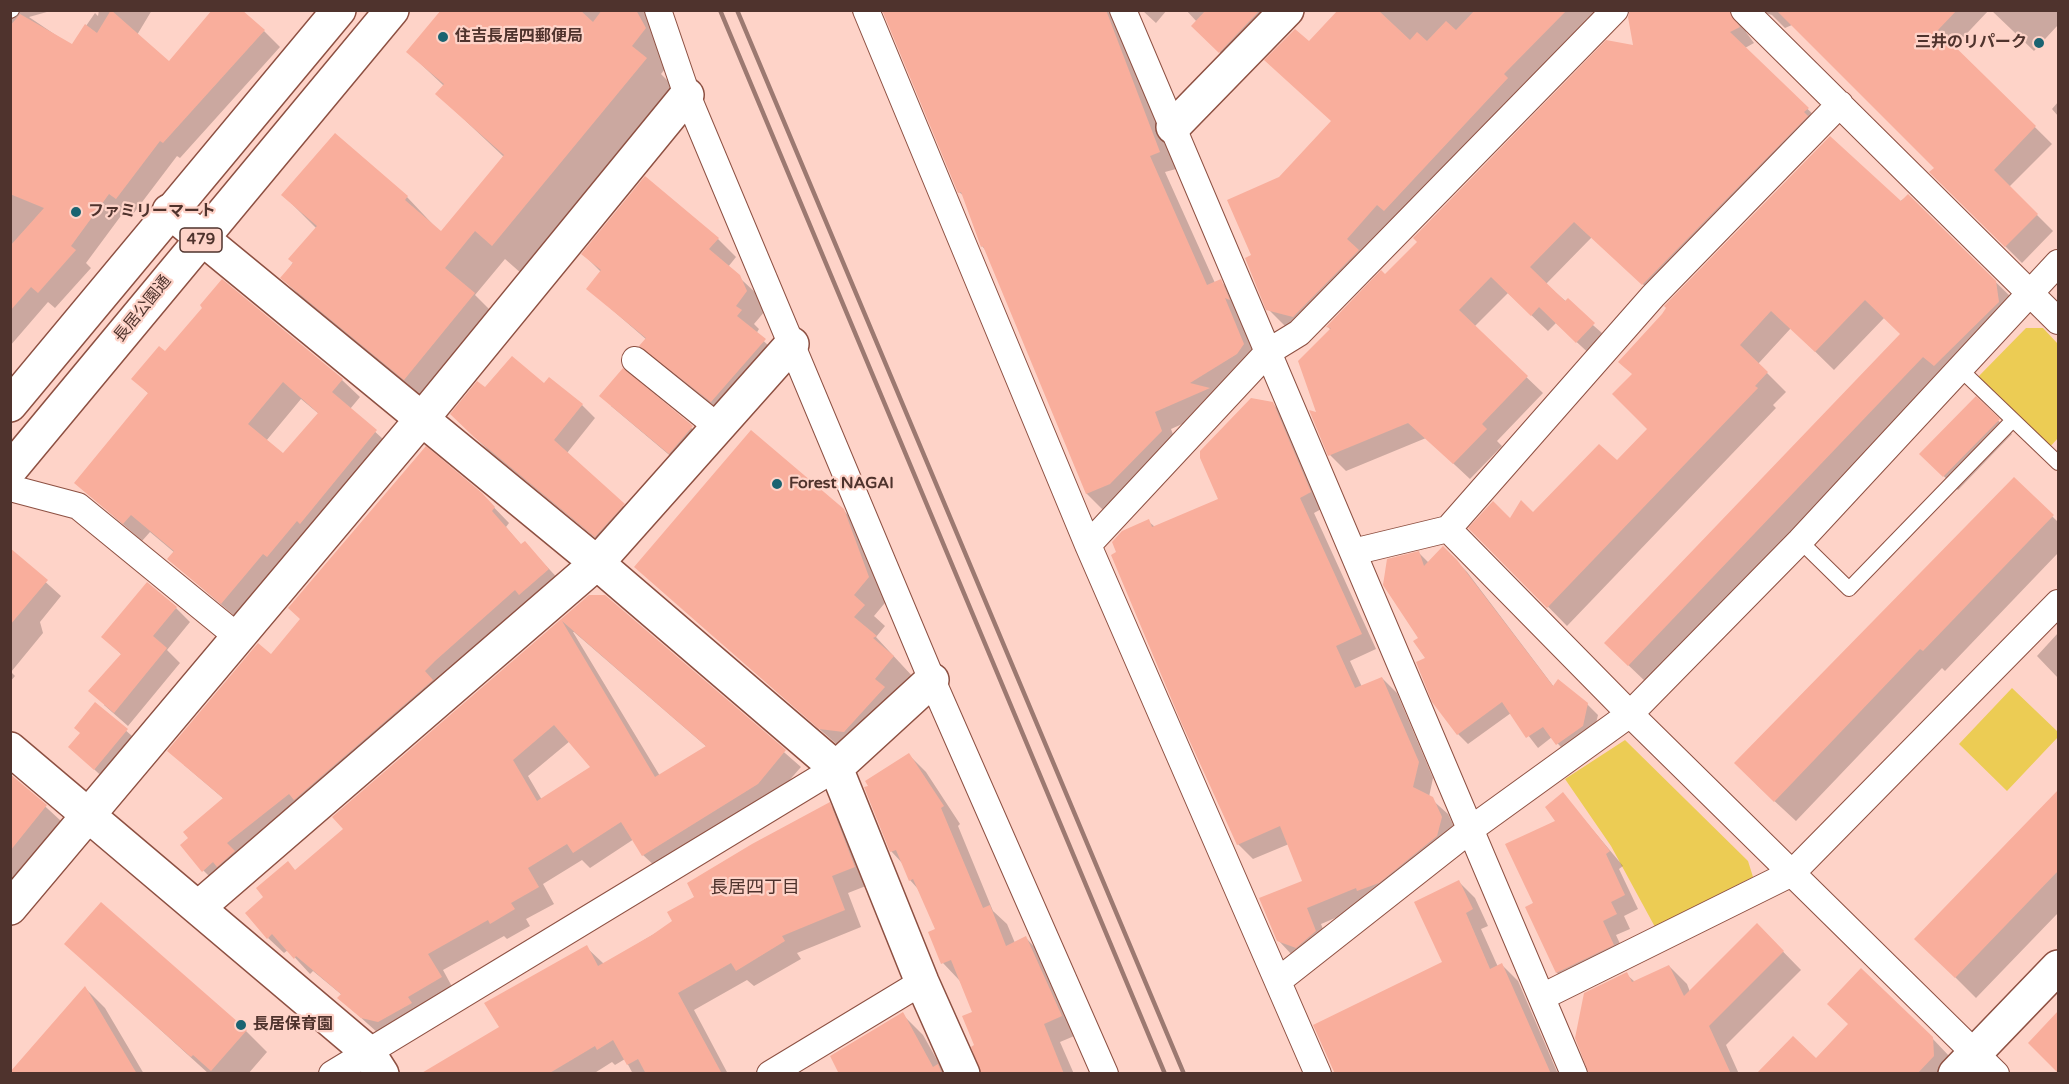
<!DOCTYPE html>
<html>
<head>
<meta charset="utf-8">
<style>
  body { margin:0 }
  #map { position:relative; width:2069px; height:1084px; overflow:hidden; background:#fed3c8; font-family:"Varela Round",sans-serif }
  canvas { display:block }
  .frame { position:absolute; inset:0; border:12px solid #4f332d; pointer-events:none }
</style>
</head>
<body>
<div id="map">
<canvas width="2069" height="1084"></canvas>
<div class="frame"></div>
</div>
<script>
const c = document.querySelector('canvas').getContext('2d');
c.lineJoin = 'round';
function paint(path, color) { c.fillStyle = color; c.fill(path, 'evenodd'); }
const toPath = rows => new Path2D(rows.map(r => 'M' + r).join(''));
function trace(path, color, width, dash) { c.strokeStyle = color; c.lineWidth = width; c.lineCap = dash ? 'butt' : 'round'; c.setLineDash(dash || []); c.stroke(path); }
function label(font, color, halo, rows, align = 'center') {
  c.font = font + ' "Varela Round","Noto Sans JP",sans-serif'; c.lineWidth = 4.5; c.setLineDash([]); c.textBaseline = 'middle'; c.strokeStyle = halo; c.fillStyle = color; for (const [text, x, y, turn = 0] of rows) {
    c.save(); c.translate(x, y); c.rotate((+turn || 0) * Math.PI / 180); c.textAlign = isNaN(turn) ? turn : align; if (halo) c.strokeText(text, 0, 0); c.fillText(text, 0, 0); c.restore();
  }
}
const green = toPath([
  [2026,328,2043,328,2058,344,2058,438,2049,448,1977,378],
  [2012,688,2058,732,2058,737,2007,791,1959,744],
  [1625,740,1748,861,1753,877,1655,927,1611,846,1565,779]
]);
const shadow = toPath([
  [10,10,54,10,29,17,72,46,95,13,98,16,99,10,152,10,137,35,169,63,264,31,280,47,180,158,177,156,133,214,126,209,86,263,91,268,55,308,48,302,10,346],
  [443,10,650,10,674,58,661,74,675,88,522,274,505,259,475,295,503,323,434,408,310,306,282,278,317,229,283,195,335,135,407,197,441,233,504,157,437,94,444,86,408,52],
  [1041,10,1167,10,1156,23,1143,11,1128,17,1125,34,1176,169,1165,172,1215,283,1220,281,1237,297,1259,361,1225,405,1171,429,1178,448,1103,510,1087,494,986,251,982,246,965,197,959,192],
  [1186,10,1290,10,1236,68,1193,26,1197,22],
  [1340,10,1599,10,1310,333,1285,326,1268,309,1253,256,1280,179,1332,121,1309,43],
  [1633,10,1989,10,1954,47,2052,144,2009,187,2053,231,2022,263,1931,172,1936,168,1792,25,1785,28,1772,15,1758,11,1745,24,1746,32,1754,43,1745,48,1824,125,1660,300,1592,237,1546,284,1610,340,1594,358,1556,323,1548,331,1508,293,1474,327,1543,393,1497,441,1502,446,1470,479,1426,438,1346,471,1330,455,1318,414,1331,330,1328,327,1634,47],
  [1991,10,2058,10,2058,25,2034,51],
  [2058,102,2058,116,2052,109],
  [1908,196,2015,301,1648,684,1625,662,1902,334,1885,317,1834,370,1791,328,1758,364,1786,392,1773,405,1776,408,1567,626,1471,528,1533,514,1617,462,1649,429,1614,394],
  [718,239,736,257,728,267,758,295,765,311,754,324,759,329,756,334,783,359,730,420,660,364,641,346,647,340,588,289,601,272,583,254],
  [166,353,342,380,360,397,350,409,394,449,240,621,169,559,175,553,150,532,142,541,76,483,149,394,133,378],
  [301,399,319,414,283,455,266,441],
  [623,370,703,438,680,464,611,406],
  [485,389,582,405,595,418,567,453,636,518,609,549,488,450,452,414],
  [1976,399,2012,434,1958,490,1921,454],
  [1272,403,1288,419,1325,507,1314,513,1376,649,1350,661,1362,687,1382,678,1397,693,1433,778,1429,797,1448,814,1457,833,1371,903,1321,924,1330,947,1293,956,1278,940,1304,882,1289,844,1253,859,1238,844,1148,521,1155,527,1219,500],
  [2014,479,2058,522,2058,553,1945,671,1942,668,1796,821,1756,784],
  [481,494,509,523,506,527,522,546,525,543,563,584,218,885,203,870,224,799,184,765,271,656],
  [843,510,865,532,889,598,874,616,885,626,876,637,914,678,842,749,636,567],
  [1443,548,1467,572,1554,687,1587,704,1598,715,1593,736,1567,754,1552,737,1538,748,1511,713,1468,744,1458,734,1420,638,1419,553,1429,563],
  [10,550,61,596,40,622,43,633,11,672,15,676,10,682],
  [589,596,605,596,801,767,773,799,659,870,643,855,634,839,590,868,582,860,543,884,554,904,526,919,530,926,507,939,504,936,443,970,456,994,378,1033,339,998,342,995,313,971,310,974,288,950,284,953,268,938,296,871,345,830,334,817],
  [573,632,574,632,707,747,660,776],
  [570,741,592,767,542,800,528,776],
  [176,608,190,622,167,650,180,663,128,726,104,705,122,655,103,637],
  [2058,633,2058,678,2037,656],
  [96,704,141,744,109,783,70,747,82,734],
  [909,755,926,772,960,824,958,826,993,911,1007,924,1015,943,1026,938,1043,956,1079,1034,1060,1042,1074,1074,982,1074,976,1046,974,1013,960,981,943,963,937,929,918,889,910,880,903,864,891,851],
  [10,774,61,821,10,883],
  [2058,792,2058,913,1976,998,1917,939],
  [1563,794,1623,866,1619,869,1638,909,1624,916,1630,929,1616,935,1627,959,1571,987,1557,973,1527,907,1534,903],
  [829,804,846,821,871,884,848,893,861,927,797,953,801,959,754,986,747,980,694,1010,728,1074,633,1074,625,1059,615,1065,612,1062,593,1074,423,1074,501,1027,586,947,604,964,674,922,696,898],
  [1459,882,1475,898,1488,926,1481,929,1498,967,1502,965,1518,981,1558,1074,1441,1074,1444,962],
  [1757,925,1801,970,1726,1045,1739,1074,1590,1074,1626,974,1635,982,1669,966,1687,984,1690,992],
  [66,944,246,1031,267,1052,248,1074,209,1074],
  [85,988,105,1008,144,1074,29,1074],
  [2058,1013,2058,1071,2030,1043],
  [902,1014,923,1035,945,1074,841,1074],
  [1850,1025,1932,1038,1950,1057,1951,1074,1797,1074,1816,1060]
]);
const building = toPath([
  [111,10,169,61,212,10,242,10,265,30,163,143,160,141,116,199,109,194,71,246,76,250,38,293,31,287,10,311,10,246,44,208,10,194,10,26,20,14,72,44,85,24,97,33],
  [441,10,580,10,593,22,602,10,636,10,646,28,632,46,647,58,492,246,475,231,445,268,475,293,404,380,280,278,293,263,288,259,317,226,281,195,335,133,408,196,405,200,441,231,504,155,435,94,444,84,406,52],
  [882,10,1106,10,1160,152,1150,156,1207,285,1221,279,1230,300,1225,298,1244,344,1237,354,1190,383,1210,388,1155,412,1162,431,1110,484,1086,494,983,246,981,247,961,192,958,193],
  [1206,10,1260,10,1219,53,1191,26],
  [1338,10,1378,10,1410,40,1417,32,1427,41,1446,21,1456,30,1475,10,1567,10,1504,74,1508,78,1384,211,1377,205,1347,239,1359,250,1293,317,1266,310,1245,258,1251,255,1227,200,1279,177,1331,121,1264,60,1295,29,1309,41],
  [1630,10,1729,10,1740,27,1730,32,1809,108,1804,112,1808,116,1642,285,1574,222,1530,267,1565,301,1568,298,1595,323,1576,343,1539,307,1531,316,1491,277,1459,310,1528,376,1482,424,1487,429,1453,464,1408,423,1328,456,1309,410,1316,412,1298,361,1331,328,1326,327,1381,270,1385,274,1417,242,1413,238,1606,40,1633,45,1628,17],
  [1776,10,1957,10,1938,30,2036,126,1994,170,2038,214,2005,247,1929,172,1934,168],
  [1830,136,1901,201,1908,194,1996,281,1999,302,1934,366,1923,357,1628,666,1604,643,1900,334,1865,300,1815,352,1771,311,1740,345,1768,372,1755,386,1758,388,1547,608,1468,528,1493,501,1510,518,1521,500,1533,512,1599,444,1617,460,1647,429,1612,394,1632,374,1618,362,1662,314,1666,308,1664,306],
  [645,176,719,238,709,249,740,275,747,291,736,306,742,310,737,316,766,339,711,402,639,346,646,338,586,289,601,270,581,254],
  [222,279,343,379,332,392,377,430,300,524,297,521,267,557,263,554,221,604,167,559,174,551,131,515,123,524,74,483,148,393,131,379,159,346,165,351,202,308,200,305],
  [283,382,318,413,283,453,248,424],
  [512,356,544,383,549,377,583,404,554,440,625,504,595,537,474,437,450,414,477,381,485,387],
  [623,368,693,426,669,454,599,396],
  [1976,396,2000,419,1943,477,1919,454],
  [1251,398,1273,402,1311,492,1300,498,1362,634,1336,646,1355,688,1382,677,1419,762,1413,787,1433,797,1442,817,1437,836,1379,883,1357,891,1356,888,1307,908,1316,931,1296,948,1277,941,1259,898,1302,881,1280,826,1237,845,1181,722,1111,555,1116,552,1112,542,1122,531,1149,519,1152,527,1218,499,1200,458,1200,451],
  [751,430,844,509,869,577,854,595,865,605,854,617,877,636,873,638,894,656,875,679,885,687,844,732,819,729,634,567],
  [426,446,482,493,495,507,492,511,521,544,525,541,549,569,519,595,515,590,435,661,425,671,433,680,294,800,289,794,227,843,235,851,217,867,213,862,202,872,180,845,188,838,183,832,223,798,167,751,258,643,271,654,300,619,288,608],
  [2014,477,2054,515,1923,651,1920,649,1774,802,1734,763],
  [1443,546,1457,560,1553,686,1558,679,1588,703,1583,726,1556,745,1543,727,1526,738,1502,702,1457,735,1432,702,1416,662,1425,658,1413,641,1418,638,1383,585,1387,559,1419,551,1424,566],
  [10,548,48,580,10,625],
  [147,582,177,607,153,636,167,648,114,713,88,691,121,654,101,637],
  [589,595,605,595,786,750,758,784,642,856,621,822,573,853,567,844,528,868,539,887,511,903,515,909,490,924,488,920,428,954,442,977,408,997,412,1003,378,1022,361,1018,337,998,341,994,296,956,294,959,272,934,267,939,245,913,263,897,256,888,288,861,295,870,343,829,332,817],
  [562,621,670,715,706,746,655,777],
  [554,725,590,767,537,801,513,760],
  [95,702,128,729,94,770,68,747,80,733,74,728],
  [909,753,944,806,941,808,983,908,990,905,1006,946,1026,936,1062,1016,1044,1024,1064,1074,981,1074,971,1047,974,1045,962,1016,972,1012,951,960,941,964,928,932,935,929,913,879,909,881,896,850,890,852,864,787,868,786,865,781],
  [10,774,47,805,10,851],
  [2058,790,2058,871,1955,978,1914,939],
  [1563,792,1610,851,1606,854,1625,895,1611,902,1617,914,1603,921,1614,945,1556,973,1525,907,1533,903,1505,844,1555,821,1545,807],
  [830,802,855,867,832,876,845,910,782,936,785,941,736,971,731,963,678,993,722,1074,646,1074,638,1059,627,1065,613,1040,597,1050,595,1046,548,1074,420,1074,499,1027,484,1003,587,945,598,966,652,935,672,921,667,912,694,897,687,883,752,844],
  [1459,880,1473,909,1466,913,1490,969,1502,963,1551,1074,1335,1074,1313,1025,1442,962,1414,902],
  [101,902,247,1030,211,1071,193,1055,191,1057,64,944],
  [1757,923,1784,951,1709,1026,1731,1074,1589,1074,1575,1038,1584,993,1627,972,1632,982,1669,965,1684,996],
  [1861,968,1933,1037,1934,1056,1917,1074,1756,1074,1793,1036,1816,1058,1848,1024,1827,1004],
  [85,986,137,1074,10,1074,10,1072],
  [2058,1011,2058,1073,2028,1043],
  [903,1012,933,1067,938,1064,942,1074,839,1074,830,1056]
]);
const service = toPath([
  [10,11,12,10],
  [1960,369,2058,463],
  [1800,541,1849,589,2013,420]
]);
const minor = toPath([
  [658,10,687,95,932,680,1105,1074],
  [866,10,1088,545,1318,1074],
  [1123,10,1574,1074],
  [1744,10,2058,321],
  [635,360,718,427],
  [10,488,78,506,238,637],
  [1448,529,1630,714,1996,1074],
  [1088,545,1268,352,1299,333,1615,10],
  [1353,552,1448,529,1653,296,1840,104],
  [1278,981,1471,829,1630,714,1800,541,2058,263],
  [1542,997,1792,873,2058,603],
  [332,1074,836,768],
  [770,1074,922,982]
]);
const tertiary = toPath([
  [1173,127,1287,10],
  [169,211,597,563,836,768,922,982,963,1074],
  [10,749,368,1052,382,1074],
  [836,768,932,680],
  [199,907,597,563,792,344],
  [10,908,421,420,687,95],
  [1955,1074,2058,967]
]);
const trunk = toPath([
  [10,405,339,10],
  [10,470,392,10]
]);
const rail = toPath([
  [720,10,1165,1074],
  [737,10,1184,1074]
]);
const markers = [
  [443,37,6,"#1a6371"],
  [2039,43,6,"#1a6371"],
  [76,212,6,"#1a6371"],
  [777,484,6,"#1a6371"],
  [241,1025,6,"#1a6371"]
];
const shields = [
  [201,240,42]
];
const shieldNames = [
  ["479",201,240]
];
const poiNames = [
  ["住吉長居四郵便局",455,37],
  ["三井のリパーク",2027,43,"right"],
  ["ファミリーマート",88,212],
  ["Forest NAGAI",789,484],
  ["長居保育園",253,1025]
];
const streetNames = [
  ["長居公園通",143,309,-51]
];
const neighbourhoodNames = [
  ["長居四丁目",755,888]
];
paint(green, '#eccc54');
paint(shadow, '#0003');
paint(building, '#f9ae9c');
trace(service, '#8d5042', 16);
trace(minor, '#8d5042', 28);
trace(tertiary, '#8d5042', 36);
trace(trunk, '#8d5042', 36);
trace(service, '#fff', 14);
trace(minor, '#fff', 26);
trace(tertiary, '#fff', 33);
trace(trunk, '#fff', 33);
trace(rail, '#9c7971', 4.5);
for (const [x, y, r, color] of markers) { const dot = new Path2D(); dot.arc(x, y, r, 0, 2 * Math.PI); c.fillStyle = color; c.fill(dot); trace(dot, '#fed3c8', 2); }
for (const [x, y, w] of shields) { const box = new Path2D(); box.roundRect(x - w / 2, y - 12, w, 24, 4.5); c.fillStyle = '#fed3c8'; c.fill(box); trace(box, '#4f332d', 1.5); }
label('bold 15px', '#4f332d', null, shieldNames);
label('bold 16px', '#4f332d', '#fed3c8', poiNames, 'left');
label('16px', '#4f332d', '#fed3c8', streetNames);
label('18px', '#4f332d', '#fed3c8', neighbourhoodNames);
</script>
</body>
</html>
